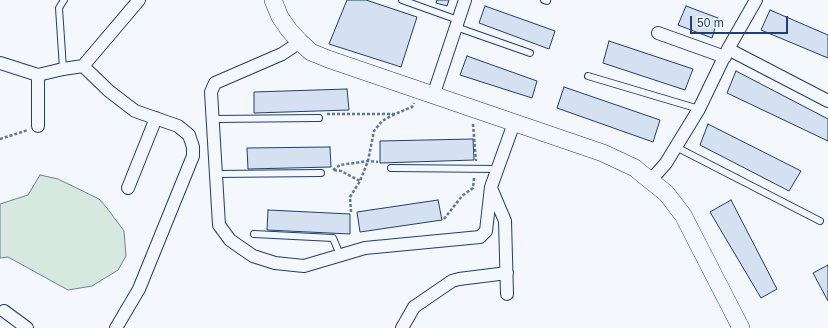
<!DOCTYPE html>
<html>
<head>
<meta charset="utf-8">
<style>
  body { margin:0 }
  #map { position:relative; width:828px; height:328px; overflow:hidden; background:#f4f7fb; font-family:Arial,sans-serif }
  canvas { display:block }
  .scale { position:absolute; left:690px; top:16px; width:98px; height:18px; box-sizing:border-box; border:2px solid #1d3f73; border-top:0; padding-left:5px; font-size:12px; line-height:14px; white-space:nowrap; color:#1d3f73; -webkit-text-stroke:3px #f4f7fb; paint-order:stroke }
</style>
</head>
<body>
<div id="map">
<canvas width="828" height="328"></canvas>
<div class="scale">50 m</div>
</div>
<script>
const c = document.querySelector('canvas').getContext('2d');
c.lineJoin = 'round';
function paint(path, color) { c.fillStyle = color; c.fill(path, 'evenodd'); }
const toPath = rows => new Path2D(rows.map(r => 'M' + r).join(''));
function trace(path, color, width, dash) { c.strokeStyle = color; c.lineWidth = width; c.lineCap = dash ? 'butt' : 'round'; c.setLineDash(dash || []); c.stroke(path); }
const green = toPath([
  [40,175,58,179,99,199,107,208,124,231,126,256,118,270,92,286,68,290,8,257,0,258,0,204,28,195,40,175]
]);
const building = toPath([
  [347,0,366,0,417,17,401,67,329,44,347,0],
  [437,0,449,0,447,6,436,3,437,0],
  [485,6,555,31,549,49,479,23,485,6],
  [686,6,718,18,712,38,678,25,686,6],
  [770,10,828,35,828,58,761,30,770,10],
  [609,41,693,69,685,90,603,63,609,41],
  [467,56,537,81,532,98,460,75,467,56],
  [736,71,828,119,828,141,727,93,736,71],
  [564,87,660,120,653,142,557,108,564,87],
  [347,89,349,110,254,113,254,92,347,89],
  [708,124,801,171,789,191,700,145,708,124],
  [473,139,474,160,380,163,380,141,473,139],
  [330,147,331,167,248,169,247,148,330,147],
  [438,200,442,220,360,232,357,212,438,200],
  [731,200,777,289,761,298,710,212,731,200],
  [268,210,350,214,350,234,267,230,268,210],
  [828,265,828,301,813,273,828,265]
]);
const path = toPath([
  [327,114,395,114,412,107,414,103],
  [473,124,476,161],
  [0,139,28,130],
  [333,170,340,165,368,161,378,162],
  [334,170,341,171,360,181],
  [351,212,350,197,360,181,368,161,374,131,382,121,395,114],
  [444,219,462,196,473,188,474,178]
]);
const lane = toPath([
  [402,0,458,20],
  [544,0,547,1],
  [456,27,530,53],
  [63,69,59,8,64,0],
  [588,76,699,109],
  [213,119,319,118],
  [676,147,820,221],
  [391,168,497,169],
  [216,174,321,173],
  [254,234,333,238,340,255]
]);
const street = toPath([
  [658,33,725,57],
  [300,42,282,54,215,83,211,92,219,225,230,240,253,256,275,263,304,266,365,248,480,237,486,231,491,187,514,123],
  [728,49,828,101],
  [0,63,38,75,63,69,83,66,139,0],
  [83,66,109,91,135,111,178,126,189,135,193,147,193,156,139,289,116,328],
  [433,96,465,0],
  [38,126,38,75],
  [651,180,666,163,699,109,728,49,756,0],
  [128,188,156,118],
  [491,188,505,221,507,294],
  [4,311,27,328],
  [402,328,414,307,452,281,459,279,507,273]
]);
const secondary = toPath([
  [273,0,280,17,289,30,300,42,311,52,328,59,603,153,635,168,642,174,666,193,683,215,741,328]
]);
paint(green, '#d7e8df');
trace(green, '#687fa3', 1);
paint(building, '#d5e0f0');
trace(building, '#1d3f73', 1);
trace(lane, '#1d3f73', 8);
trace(street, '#1d3f73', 14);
trace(secondary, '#1d3f73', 18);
trace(path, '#5e769c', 2.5, [3, 2]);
trace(lane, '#f4f7fb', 6);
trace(street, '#f4f7fb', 12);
trace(secondary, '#f4f7fb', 17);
</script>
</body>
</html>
